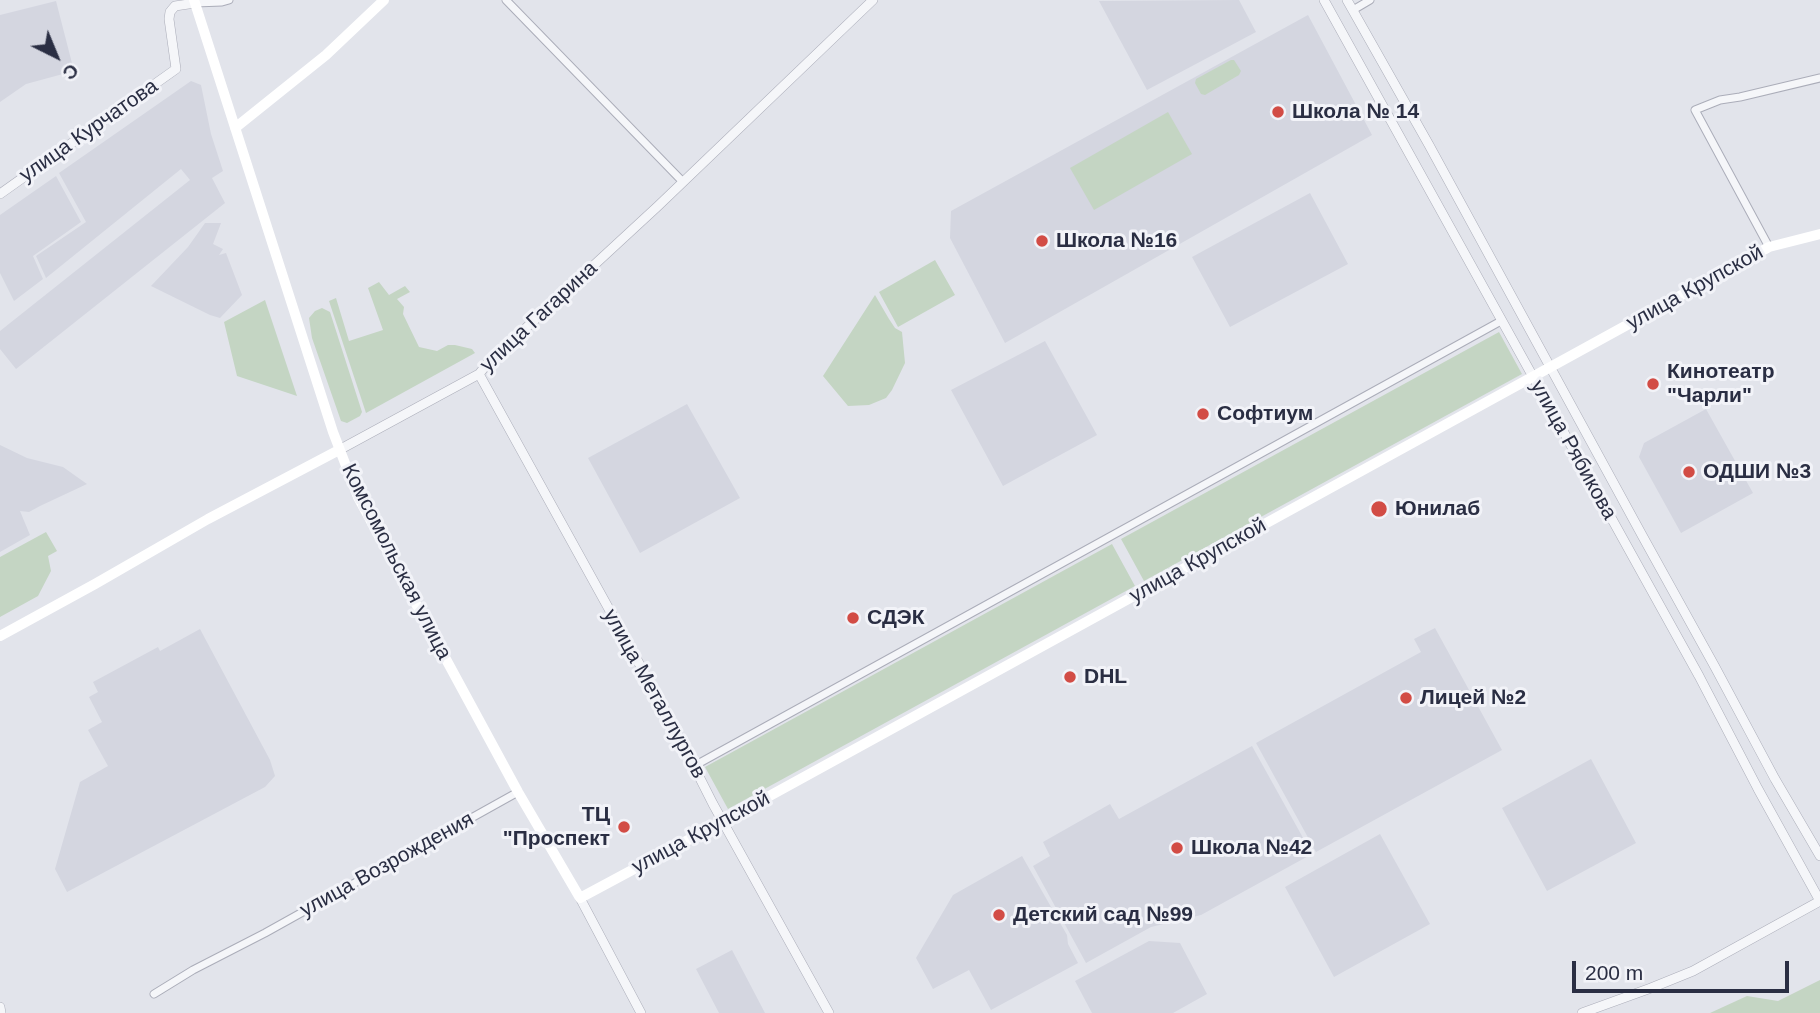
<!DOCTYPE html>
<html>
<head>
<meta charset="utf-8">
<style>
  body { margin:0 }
  #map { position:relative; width:1820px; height:1013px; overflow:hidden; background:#e2e4eb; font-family:Arial,sans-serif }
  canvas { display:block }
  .north { position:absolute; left:21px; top:21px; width:70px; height:70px; -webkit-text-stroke:5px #f2f3f8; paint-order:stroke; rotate:137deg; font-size:19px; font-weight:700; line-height:28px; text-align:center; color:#2a2e43 }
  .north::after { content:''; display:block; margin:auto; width:24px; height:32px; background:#2a2e43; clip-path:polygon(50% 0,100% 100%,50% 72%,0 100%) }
  .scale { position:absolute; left:1572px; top:961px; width:217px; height:32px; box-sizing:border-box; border:4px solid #2a2e43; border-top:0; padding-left:9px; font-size:21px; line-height:24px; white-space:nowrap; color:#2a2e43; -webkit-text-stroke:5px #f2f3f8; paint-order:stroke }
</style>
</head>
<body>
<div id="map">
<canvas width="1820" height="1013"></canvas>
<div class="north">С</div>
<div class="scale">200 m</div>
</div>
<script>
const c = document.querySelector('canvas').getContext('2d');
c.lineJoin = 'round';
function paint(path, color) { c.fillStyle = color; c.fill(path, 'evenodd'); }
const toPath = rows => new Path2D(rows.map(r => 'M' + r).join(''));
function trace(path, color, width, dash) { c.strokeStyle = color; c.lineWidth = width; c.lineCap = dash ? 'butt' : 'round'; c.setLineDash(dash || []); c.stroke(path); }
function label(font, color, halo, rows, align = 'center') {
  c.font = font + ' Arial,sans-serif'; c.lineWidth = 6; c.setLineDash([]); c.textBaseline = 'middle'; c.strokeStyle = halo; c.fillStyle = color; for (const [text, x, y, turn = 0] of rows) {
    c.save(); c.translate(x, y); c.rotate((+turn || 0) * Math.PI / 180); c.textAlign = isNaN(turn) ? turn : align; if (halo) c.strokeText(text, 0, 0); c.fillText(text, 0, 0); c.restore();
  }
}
const built = toPath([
  [1239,0,1256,32,1147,90,1099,1],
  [56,1,74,71,26,84,0,102,0,15],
  [1308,15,1372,135,1005,343,950,238,951,211],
  [191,81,201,85,211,134,223,171,212,178,225,203,16,369,0,349,0,331,190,180,181,169,46,278,36,256,86,222,59,173],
  [56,176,81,222,33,256,43,279,14,301,0,273,0,215],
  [1310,193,1348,264,1230,327,1192,257],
  [205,223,221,223,213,244,223,249,219,255,226,253,242,295,220,318,210,315,151,286,188,247],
  [1045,341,1097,435,1003,486,951,390],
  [687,404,740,498,640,553,588,458],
  [1706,409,1753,493,1681,533,1639,457,1644,443],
  [0,445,27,458,63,467,87,484,40,506,29,512,20,511,30,535,0,552],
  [1435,628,1502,750,1316,852,1256,743,1421,652,1414,639],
  [200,629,270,760,275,776,265,787,67,892,55,869,80,782,108,766,88,730,102,722,89,697,98,692,93,682,158,647,160,651],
  [1252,746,1312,854,1201,915,1151,927,1086,963,1033,866,1050,856,1043,842,1110,804,1119,819],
  [1591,759,1636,843,1547,891,1502,808],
  [1380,834,1430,924,1334,977,1285,887],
  [1022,856,1067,935,1068,944,1078,963,991,1010,969,970,933,989,916,958,953,895],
  [1149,941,1180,943,1207,994,1173,1013,1092,1013,1075,981],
  [732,950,765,1013,719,1013,696,969]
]);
const green = toPath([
  [1231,60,1234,60,1241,71,1239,75,1205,95,1201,94,1195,83,1196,79],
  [1168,112,1192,154,1094,210,1070,168],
  [935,260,955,295,898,327,879,292],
  [379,282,389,295,405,286,410,292,397,299,404,307,403,314,419,347,437,351,448,345,455,345,472,349,475,353,366,413,329,301,336,298,349,341,383,330,368,288],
  [875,295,889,319,895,328,902,332,905,363,892,390,886,398,869,405,848,406,823,376],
  [265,300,297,396,237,376,224,322],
  [322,308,330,312,362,412,360,416,347,423,341,421,312,338,309,318,315,311],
  [1499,332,1522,374,1144,581,1121,539],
  [46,532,57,551,48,556,51,571,38,596,0,617,0,557],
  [1112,544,1135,586,728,809,705,767],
  [1820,980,1820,1013,1710,1013,1747,996,1778,1001]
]);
const minor = toPath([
  [506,0,683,182],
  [195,3,222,2,229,0],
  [1353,10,1370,0],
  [1769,247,1695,110,1720,100,1740,97,1820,78],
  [694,766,1501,321],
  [154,994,193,970,265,933,518,792]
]);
const tertiary = toPath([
  [1324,0,1699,676,1758,789,1820,901],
  [1347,0,1429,145,1643,537,1715,667,1775,779,1820,856],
  [0,194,176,69,169,19,170,12,175,6,195,3],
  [479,374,672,723,713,804,829,1013],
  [339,450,479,374,488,363,658,206,873,0],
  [580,898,641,1013],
  [0,1007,1,1013],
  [1582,1013,1651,988,1693,971,1820,901]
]);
const secondary = toPath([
  [194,0,333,432,358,497,518,792,580,898,744,810,1769,247,1820,234],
  [235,128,326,55,384,0],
  [0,636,95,584,208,519,339,450]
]);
const markers = [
  [1278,112,7,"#d24c45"],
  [1042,241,7,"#d24c45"],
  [1653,384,7,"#d24c45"],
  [1203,414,7,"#d24c45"],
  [1689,472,7,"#d24c45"],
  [1379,509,9,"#d24c45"],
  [853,618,7,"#d24c45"],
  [1070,677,7,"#d24c45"],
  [1406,698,7,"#d24c45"],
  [624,827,7,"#d24c45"],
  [1177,848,7,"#d24c45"],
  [999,915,7,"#d24c45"]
];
const poiNames = [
  ["Школа № 14",1292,112],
  ["Школа №16",1056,241],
  ["Кинотеатр",1667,372],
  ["\"Чарли\"",1667,396],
  ["Софтиум",1217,414],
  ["ОДШИ №3",1703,472],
  ["Юнилаб",1395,509],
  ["СДЭК",867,618],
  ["DHL",1084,677],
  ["Лицей №2",1420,698],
  ["ТЦ",610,815,"right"],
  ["\"Проспект",610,839,"right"],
  ["Школа №42",1191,848],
  ["Детский сад №99",1013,915]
];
const streetNames = [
  ["улица Курчатова",89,131,-35],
  ["улица Крупской",1695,288,-29],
  ["улица Гагарина",539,317,-43],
  ["улица Рябикова",1573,450,61],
  ["улица Крупской",1198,561,-29],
  ["Комсомольская улица",396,562,63],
  ["улица Металлургов",654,694,61],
  ["улица Крупской",701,833,-28],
  ["улица Возрождения",387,865,-29]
];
paint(built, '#d4d6e0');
paint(green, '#c4d5c3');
trace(minor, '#abadb9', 9);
trace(tertiary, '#abadb9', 10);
trace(minor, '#f5f6f9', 7);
trace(tertiary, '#f5f6f9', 9);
trace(secondary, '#fff', 10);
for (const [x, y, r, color] of markers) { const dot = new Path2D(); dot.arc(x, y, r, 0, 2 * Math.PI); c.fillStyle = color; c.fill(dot); trace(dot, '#f2f3f8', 2.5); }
label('bold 21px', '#2a2e43', '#f2f3f8', poiNames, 'left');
label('21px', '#2a2e43', '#f2f3f8', streetNames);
</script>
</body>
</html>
